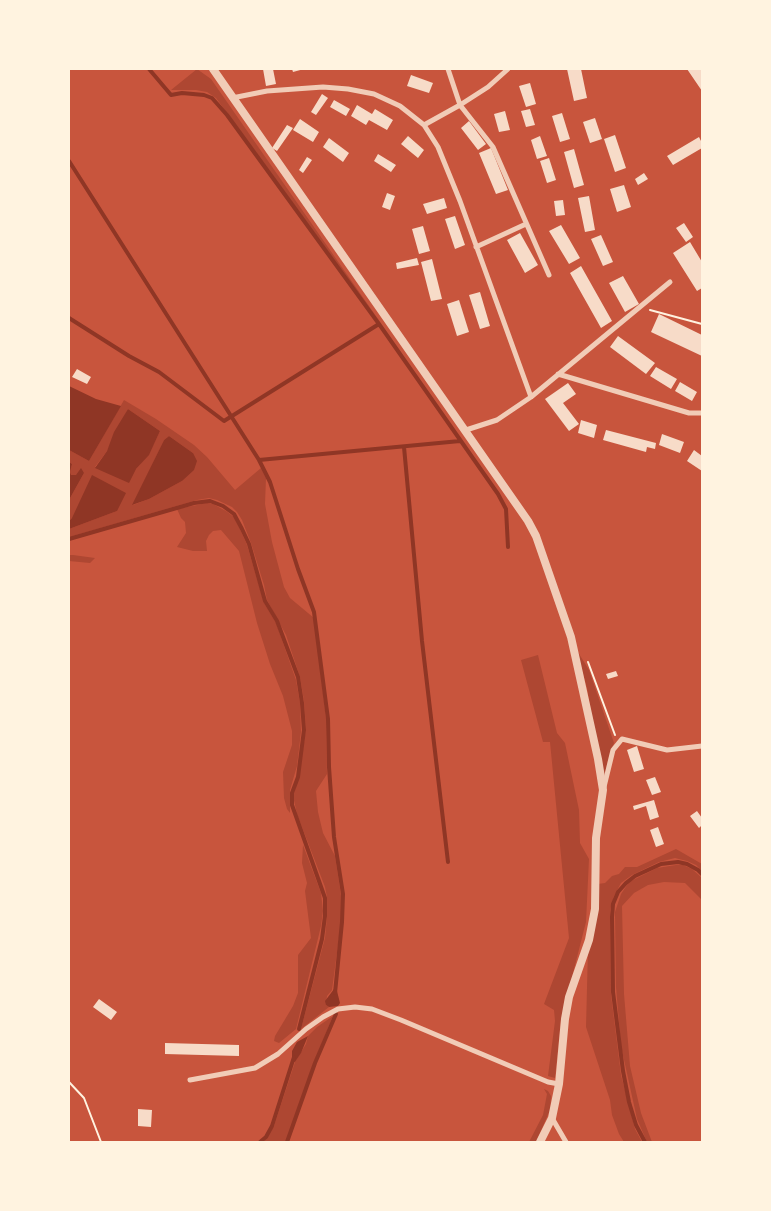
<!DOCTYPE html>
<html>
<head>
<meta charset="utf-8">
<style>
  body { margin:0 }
  #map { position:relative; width:771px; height:1211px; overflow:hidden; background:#c8553d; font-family:"Archivo Narrow",sans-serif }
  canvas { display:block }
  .frame { position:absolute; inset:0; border:70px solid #fff3e0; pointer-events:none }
</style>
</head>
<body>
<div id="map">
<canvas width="771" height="1211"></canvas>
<div class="frame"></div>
</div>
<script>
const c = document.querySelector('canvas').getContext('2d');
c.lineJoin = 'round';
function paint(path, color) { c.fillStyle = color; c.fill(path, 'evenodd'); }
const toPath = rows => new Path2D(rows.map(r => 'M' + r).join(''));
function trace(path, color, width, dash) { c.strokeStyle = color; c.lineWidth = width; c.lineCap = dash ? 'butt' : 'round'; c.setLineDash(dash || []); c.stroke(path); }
const green = toPath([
  [197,69,211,79,380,322,216,98,207,92,196,90,171,90],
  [124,400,156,419,194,445,207,457,235,490,261,468,266,478,265,504,272,542,284,587,290,598,314,618,326,719,327,774,316,791,318,812,323,833,335,856,341,895,341,922,332,990,327,996,326,1005,329,1007,301,1029,325,938,327,917,327,897,325,887,297,814,293,796,299,777,306,729,304,701,300,677,286,635,267,600,264,585,251,543,242,520,237,512,232,507,217,500,209,498,197,500,69,537,69,529,117,511,72,518,69,521,69,500,84,473,71,476,70,472,72,464,69,462,69,450,89,461],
  [128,409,160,431,149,454,136,469,95,467,107,451],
  [169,436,193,453,182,481,149,499,133,505,164,440],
  [207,503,213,504,226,511,234,517,240,529,247,545,264,603,276,623,296,680,300,703,301,732,297,766,290,790,290,813,287,809,284,798,283,772,292,745,292,731,283,696,270,664,257,623,239,551,221,530,213,531,209,535,206,541,207,551,193,551,177,547,186,533,185,522,181,518,177,509],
  [69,555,73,555,95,558,90,563,69,561],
  [576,649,589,670,614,743,610,752,603,781,587,688],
  [538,655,557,733,565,743,579,810,580,843,589,859,586,922,561,1020,555,1078,548,1076,555,1021,554,1010,544,1004,569,938,550,742,543,742,521,660],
  [303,845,321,893,323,911,321,926,296,1029,279,1043,274,1041,275,1036,293,1006,298,993,298,955,311,938,305,891,307,883,302,863],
  [676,849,702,864,702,871,696,865,687,861,675,858,659,862,632,875,621,883,614,896,610,910,611,995,621,1075,635,1129,642,1142,624,1142,619,1134,612,1115,610,1100,586,1027,588,949,598,884,605,883,612,876,619,874,625,867,637,867],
  [676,865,683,865,692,869,702,878,702,900,685,883,664,882,648,885,634,893,622,906,624,994,630,1066,641,1113,652,1142,647,1142,637,1119,621,1046,616,987,615,912,621,894,629,882,657,868],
  [333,1016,313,1064,286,1142,264,1142,274,1126,295,1062,306,1044,308,1036,317,1027],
  [544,1089,548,1091,551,1096,550,1110,536,1142,529,1142,543,1115,547,1094]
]);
const water = toPath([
  [69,386,96,399,121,406,89,461,69,450],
  [128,409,160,431,149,455,136,469,129,483,95,468,107,451,114,432],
  [169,436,193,453,197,461,194,470,182,481,149,499,132,505,164,440],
  [69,462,72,464,70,472,71,475,76,475,81,468,84,473,69,500],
  [92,475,126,493,117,511,69,529,69,521,72,518],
  [334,989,337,991,340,1003,338,1006,329,1007,326,1005,325,1001],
  [308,1036,301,1053,295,1062,292,1061,292,1051,297,1042]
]);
const stream = toPath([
  [149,69,171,95,182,93,204,95,212,98,227,115,379,324,498,494,506,509,508,547],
  [69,161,259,460,270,482,298,569,314,612,328,719,329,767,334,837,343,894,342,922,335,993],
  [69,318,129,356,159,372,224,421,379,324],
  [404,447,422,641,448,862],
  [259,460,460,441],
  [69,539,194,503,210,501,223,506,234,514,242,529,249,544,265,601,277,621,298,677,302,703,304,730,298,777,292,793,292,805,325,898,325,916,322,939,299,1029],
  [260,1142,266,1137,272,1126,294,1057],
  [287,1142,315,1063,336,1014],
  [645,1142,636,1125,629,1102,623,1071,613,992,612,917,613,904,618,892,626,883,635,876,661,864,678,862,687,864,698,870,702,874]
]);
const building = toPath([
  [263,69,273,69,276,84,266,86],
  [292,69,304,69,293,72],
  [567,69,581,69,587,98,574,101],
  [687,69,702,69,702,91],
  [411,75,433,83,429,93,407,86],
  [530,83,536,104,526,107,519,86],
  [322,94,328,98,316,115,311,112],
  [334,100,350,109,346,116,330,107],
  [357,105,372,114,375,109,393,120,387,130,369,120,366,125,351,116],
  [530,109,535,125,526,127,521,111],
  [505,111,510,130,499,132,494,114],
  [562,113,570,139,560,142,552,116],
  [595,118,602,139,590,143,583,122],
  [300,119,319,132,313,142,293,130],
  [469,121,486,144,478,150,461,128],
  [287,125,293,128,277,151,272,148],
  [615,135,626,168,615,172,604,139],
  [408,136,424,150,418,158,401,144],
  [540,136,547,156,537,159,531,140],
  [699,137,702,143,702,148,673,165,667,156],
  [329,138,349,153,343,162,323,147],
  [491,148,508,190,496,194,479,153],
  [574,149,584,185,574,188,564,152],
  [378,154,396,165,391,172,374,161],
  [307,157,312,160,303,173,299,170],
  [549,158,556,180,547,183,540,161],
  [644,173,648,179,638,185,635,179],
  [624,185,631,207,617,212,610,189],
  [387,193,395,196,390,210,382,207],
  [589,196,595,230,585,232,578,198],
  [444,198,447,208,427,214,423,204],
  [563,200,565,215,556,216,554,201],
  [455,216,465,245,455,249,445,219],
  [684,223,693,237,686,242,676,228],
  [561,225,580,258,569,264,549,231],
  [423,226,430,251,419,254,412,229],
  [520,233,538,265,525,273,507,240],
  [601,235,613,262,603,266,591,239],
  [690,242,702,262,702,288,697,291,673,253],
  [417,258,419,265,397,269,396,263],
  [432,259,442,299,431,301,421,262],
  [581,266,612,321,601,328,570,273],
  [623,276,639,304,625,312,609,283],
  [480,292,490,326,480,329,469,295],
  [459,300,469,332,457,336,447,304],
  [659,314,702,335,702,356,651,332],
  [618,336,655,363,646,374,610,347],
  [656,367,677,379,671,389,650,376],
  [77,369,91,377,87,384,72,377],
  [680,382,697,392,692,401,675,391],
  [568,383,576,394,563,403,579,424,569,431,545,399],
  [581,420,597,425,594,438,578,433],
  [606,430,656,443,655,449,647,447,646,452,603,440],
  [662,434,684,442,680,453,659,445],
  [694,450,702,456,702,471,687,461],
  [616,671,618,676,608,679,606,674],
  [637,746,644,769,634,772,627,750],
  [655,777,661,792,652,795,646,780],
  [654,800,659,817,650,820,646,806,634,810,633,806],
  [697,811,702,818,702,825,699,828,690,816],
  [658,827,664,844,656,847,650,830],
  [99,999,117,1012,111,1020,93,1007],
  [165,1043,239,1045,239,1056,165,1054],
  [138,1109,152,1110,151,1127,138,1126]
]);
const path = toPath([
  [650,310,702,324],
  [588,662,615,735],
  [69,1082,84,1098,101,1142]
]);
const minor = toPath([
  [448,69,460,105,493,147,549,275],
  [232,98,267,91,323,87,348,89,374,94,400,106,424,125,438,147,460,201,531,397],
  [424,125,460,105,488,87,508,69],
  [476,247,526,224],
  [558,374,689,413,702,413],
  [466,430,497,420,531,397,670,282],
  [604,787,613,750,622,739,667,750,702,746],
  [190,1080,255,1068,278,1054,306,1029,323,1017,338,1009,355,1007,372,1009,401,1020,548,1082,559,1084],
  [552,1118,566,1142]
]);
const tertiary = toPath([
  [213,69,528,521,536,536,571,637,598,759,603,790,596,838,595,909,589,940,569,997,565,1019,559,1084,552,1118,540,1142]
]);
paint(green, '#ae4732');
paint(water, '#8f3625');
trace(stream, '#8f3625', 4);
paint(building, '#f7dbc8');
trace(path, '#fff3e0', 2);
trace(minor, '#f1ccb7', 5);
trace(tertiary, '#f1ccb7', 8);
</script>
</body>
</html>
